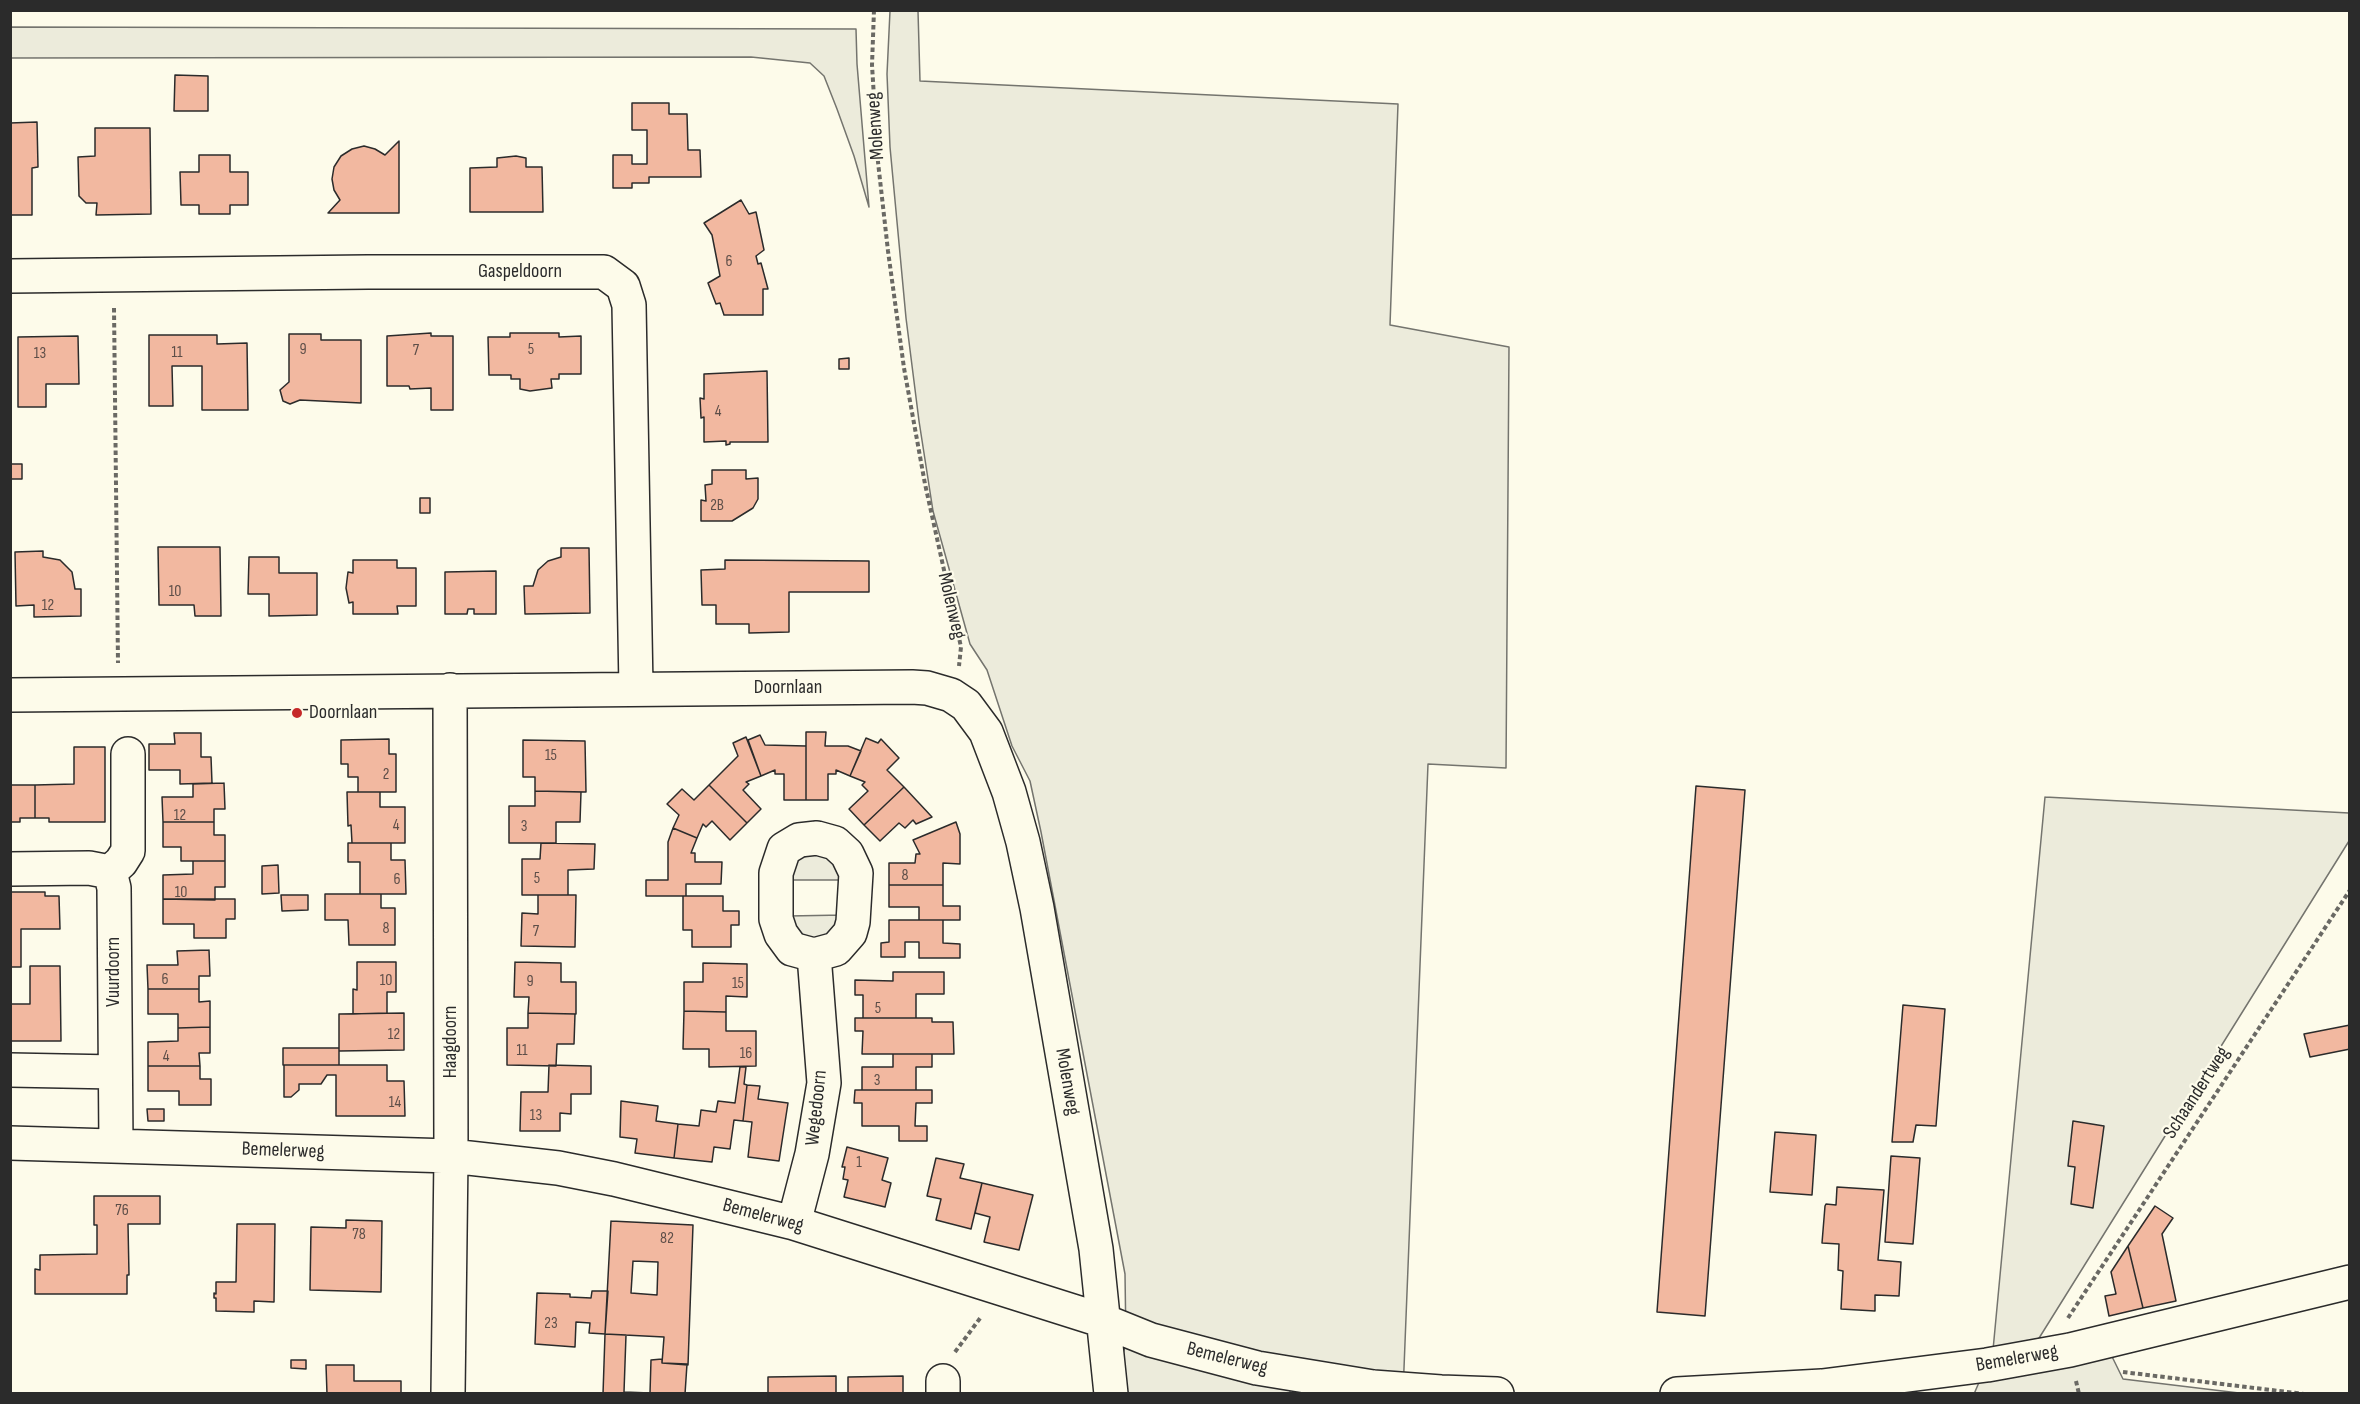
<!DOCTYPE html>
<html>
<head>
<meta charset="utf-8">
<style>
  body { margin:0 }
  #map { position:relative; width:2360px; height:1404px; overflow:hidden; background:#fdfbea; font-family:"Sofia Sans Condensed",sans-serif }
  canvas { display:block }
  .frame { position:absolute; inset:0; border:12px solid #2b2b2b; pointer-events:none }
</style>
</head>
<body>
<div id="map">
<canvas width="2360" height="1404"></canvas>
<div class="frame"></div>
</div>
<script>
const c = document.querySelector('canvas').getContext('2d');
c.lineJoin = 'round';
function paint(path, color) { c.fillStyle = color; c.fill(path, 'evenodd'); }
const toPath = rows => new Path2D(rows.map(r => 'M' + r).join(''));
function trace(path, color, width, dash) { c.strokeStyle = color; c.lineWidth = width; c.lineCap = dash ? 'butt' : 'round'; c.setLineDash(dash || []); c.stroke(path); }
function label(font, color, halo, rows, align = 'center') {
  c.font = font + ' "Sofia Sans Condensed",sans-serif'; c.lineWidth = 4.5; c.setLineDash([]); c.textBaseline = 'middle'; c.strokeStyle = halo; c.fillStyle = color; for (const [text, x, y, turn = 0] of rows) {
    c.save(); c.translate(x, y); c.rotate((+turn || 0) * Math.PI / 180); c.textAlign = isNaN(turn) ? turn : align; if (halo) c.strokeText(text, 0, 0); c.fillText(text, 0, 0); c.restore();
  }
}
const green = toPath([
  [890,11,918,11,920,81,1398,104,1390,325,1509,347,1506,768,1428,764,1403,1393,1290,1388,1290,1394,1123,1393,1119,1368,1126,1343,1125,1274,1041,832,1030,781,1012,746,987,670,970,644,933,511,919,421,906,318,890,147,887,74,890,11],
  [11,27,856,29,857,64,869,207,854,156,837,109,824,76,810,63,751,57,11,58,11,27],
  [2045,797,2349,813,2349,841,2036,1343,2099,1330,2123,1379,2239,1393,1974,1394,1993,1350,2045,797],
  [817,853,834,859,844,880,788,880,793,864,800,858,817,853],
  [844,915,839,931,807,941,788,916,844,915]
]);
const building = toPath([
  [175,75,208,76,208,111,174,111,175,75],
  [632,103,669,103,669,114,687,114,688,150,700,150,701,177,649,177,649,183,632,183,632,188,613,188,613,155,632,155,632,164,647,164,647,130,632,130,632,103],
  [37,122,38,167,32,168,32,215,10,215,10,123,37,122],
  [95,128,150,128,151,214,96,215,97,203,86,203,79,196,78,157,95,156,95,128],
  [399,141,399,213,328,213,340,200,334,190,332,179,334,167,341,156,352,149,364,146,375,149,385,155,399,141],
  [199,155,230,155,230,172,248,172,248,205,230,205,230,214,199,214,199,205,181,205,180,172,199,172,199,155],
  [516,156,526,158,526,167,542,167,543,212,470,212,470,168,497,167,497,158,516,156],
  [741,200,749,214,756,212,764,250,756,256,758,264,761,263,768,289,763,289,763,315,724,315,720,303,716,304,708,283,720,276,712,235,704,223,741,200],
  [431,333,431,336,453,336,453,410,431,410,431,388,410,389,409,386,387,386,387,336,431,333],
  [510,333,559,333,559,337,581,336,581,374,559,374,559,379,551,379,552,388,530,391,520,389,520,379,511,379,511,375,489,375,488,337,510,337,510,333],
  [289,334,321,334,321,340,361,340,361,403,300,400,290,404,283,401,280,390,289,382,289,334],
  [149,335,217,335,217,344,247,343,248,410,202,410,202,366,172,366,173,406,149,406,149,335],
  [78,336,79,384,46,384,46,407,18,407,18,337,78,336],
  [849,358,849,369,839,369,839,359,849,358],
  [767,371,768,442,730,442,730,444,726,445,726,441,704,442,704,417,701,418,700,398,704,399,704,374,767,371],
  [10,464,22,464,22,479,10,479,10,464],
  [712,470,746,470,746,479,758,478,758,499,753,508,732,521,701,521,701,500,706,501,705,485,712,484,712,470],
  [420,498,430,498,430,513,420,513,420,498],
  [158,547,220,547,221,616,195,616,194,605,159,605,158,547],
  [561,548,589,548,590,613,525,614,524,586,533,586,538,570,548,561,561,557,561,548],
  [43,551,43,557,60,560,72,572,75,589,81,589,81,616,34,617,34,605,16,606,15,552,43,551],
  [249,557,279,557,279,573,317,573,317,615,269,616,269,594,248,594,249,557],
  [353,560,397,560,397,568,416,568,416,606,397,606,398,614,353,614,353,602,349,603,346,588,348,572,353,573,353,560],
  [725,560,869,561,869,592,789,592,789,632,749,633,749,624,716,624,716,605,702,605,701,570,725,569,725,560],
  [496,571,496,614,474,614,474,609,468,609,467,614,445,614,445,572,496,571],
  [806,732,826,732,825,746,848,746,861,751,850,776,836,770,836,774,828,774,828,800,806,800,806,732],
  [174,733,201,733,201,757,211,757,212,783,180,784,180,770,149,770,149,744,175,744,174,733],
  [760,735,765,745,806,746,806,800,784,800,784,774,775,774,775,770,761,776,748,740,760,735],
  [746,737,761,776,746,782,749,784,743,790,761,809,747,823,709,785,738,756,733,743,746,737],
  [866,738,878,743,881,739,899,758,887,770,904,787,864,825,849,809,868,791,862,785,865,782,850,776,866,738],
  [389,739,389,754,396,754,396,792,358,792,358,777,348,777,348,764,341,764,341,740,389,739],
  [523,740,585,741,586,792,535,791,535,777,523,777,523,740],
  [74,747,105,747,105,822,49,822,49,818,35,818,35,785,74,784,74,747],
  [224,783,225,809,214,809,214,822,163,822,162,797,193,797,193,784,224,783],
  [10,785,35,785,35,818,20,818,20,822,10,822,10,785],
  [709,785,747,823,730,840,712,821,706,827,703,824,697,838,673,828,679,815,667,804,682,789,694,800,709,785],
  [1696,786,1745,790,1705,1316,1657,1312,1696,786],
  [904,787,932,817,916,824,913,820,905,828,899,823,880,841,864,825,904,787],
  [535,791,581,792,580,822,556,822,556,843,509,843,509,806,535,806,535,791],
  [347,792,380,792,380,807,405,807,405,843,352,843,351,825,348,826,347,792],
  [163,822,214,822,214,835,225,835,225,861,181,861,181,847,163,847,163,822],
  [956,822,960,834,960,864,943,863,943,885,889,885,889,863,915,863,916,854,920,854,913,840,956,822],
  [673,828,697,838,691,853,695,853,695,862,722,862,721,884,686,884,686,896,646,896,646,880,668,880,668,842,673,828],
  [348,843,391,843,391,860,405,860,406,894,360,894,360,862,348,862,348,843],
  [541,843,595,844,594,869,568,870,568,895,522,895,522,859,540,859,541,843],
  [193,861,225,861,225,887,215,887,215,900,163,899,163,875,193,874,193,861],
  [278,865,279,893,262,894,262,866,278,865],
  [889,885,943,885,943,906,960,906,960,920,919,920,919,907,889,907,889,885],
  [10,892,45,892,45,896,59,896,60,929,21,929,21,967,10,967,10,892],
  [325,894,381,894,381,908,395,908,395,945,349,945,348,920,325,920,325,894],
  [281,895,308,895,308,910,282,911,281,895],
  [538,895,576,895,575,947,521,946,522,913,538,914,538,895],
  [683,896,723,896,723,911,739,911,739,925,731,925,731,947,692,947,692,930,683,930,683,896],
  [163,899,235,899,235,919,226,919,226,938,194,938,194,924,163,924,163,899],
  [889,920,943,920,943,943,960,944,960,958,919,958,919,942,905,942,905,957,881,957,881,943,889,942,889,920],
  [209,950,210,976,199,976,199,989,148,989,147,965,178,965,177,951,209,950],
  [357,962,396,962,396,992,387,992,387,1013,353,1014,353,989,357,990,357,962],
  [515,962,561,963,561,982,576,982,576,1014,528,1013,529,997,514,997,515,962],
  [703,963,747,964,747,997,726,996,726,1012,684,1011,684,982,703,982,703,963],
  [30,966,60,966,61,1041,10,1041,10,1004,30,1004,30,966],
  [893,972,944,972,944,994,916,994,916,1018,863,1018,863,995,855,995,855,980,893,981,893,972],
  [148,989,199,989,199,1002,210,1001,210,1027,178,1028,178,1014,148,1014,148,989],
  [1903,1005,1945,1009,1936,1126,1916,1125,1913,1142,1892,1142,1903,1005],
  [684,1011,726,1012,726,1031,756,1031,756,1066,709,1067,709,1049,683,1049,684,1011],
  [404,1013,404,1050,339,1051,339,1014,404,1013],
  [528,1013,575,1014,574,1044,557,1044,556,1066,507,1065,507,1028,528,1028,528,1013],
  [855,1018,932,1018,932,1022,953,1022,954,1054,862,1054,863,1031,855,1031,855,1018],
  [2350,1025,2350,1049,2310,1057,2304,1034,2350,1025],
  [210,1027,210,1053,199,1053,200,1066,148,1066,148,1042,178,1041,178,1028,210,1027],
  [283,1048,339,1048,339,1065,283,1065,283,1048],
  [893,1054,932,1054,932,1067,916,1067,916,1090,862,1090,862,1067,893,1067,893,1054],
  [284,1065,387,1065,387,1081,404,1081,405,1116,336,1116,336,1075,327,1075,321,1084,299,1084,299,1090,291,1097,284,1097,284,1065],
  [549,1065,591,1066,591,1094,571,1094,571,1114,560,1113,560,1131,520,1131,521,1092,548,1092,549,1065],
  [148,1066,200,1066,200,1079,211,1079,211,1105,179,1105,179,1091,148,1091,148,1066],
  [740,1067,746,1067,744,1084,747,1085,743,1121,734,1120,730,1149,714,1147,712,1162,674,1158,678,1124,699,1126,701,1110,716,1112,718,1101,735,1103,740,1067],
  [747,1085,760,1086,758,1099,788,1103,779,1161,748,1157,752,1122,743,1121,747,1085],
  [855,1090,932,1090,932,1103,916,1103,915,1126,927,1126,927,1141,899,1141,899,1126,862,1126,862,1103,854,1103,855,1090],
  [621,1101,658,1106,656,1121,678,1124,674,1158,635,1153,637,1139,620,1137,621,1101],
  [147,1109,164,1109,164,1121,148,1121,147,1109],
  [2073,1121,2104,1126,2093,1208,2071,1204,2075,1167,2068,1166,2073,1121],
  [1775,1132,1816,1135,1812,1195,1770,1192,1775,1132],
  [847,1147,888,1158,882,1180,891,1183,885,1207,844,1197,848,1180,843,1179,845,1167,842,1167,847,1147],
  [1891,1156,1920,1158,1913,1244,1885,1242,1891,1156],
  [936,1158,964,1164,960,1178,982,1183,971,1229,936,1220,941,1199,927,1196,936,1158],
  [982,1183,1033,1195,1019,1250,984,1242,990,1217,975,1213,982,1183],
  [1837,1187,1884,1190,1878,1260,1901,1262,1899,1296,1875,1295,1875,1311,1841,1309,1843,1271,1838,1270,1839,1244,1822,1243,1825,1206,1826,1204,1836,1205,1837,1187],
  [94,1196,160,1196,160,1224,128,1224,129,1275,127,1275,127,1294,35,1294,35,1269,40,1270,40,1255,97,1254,97,1225,94,1225,94,1196],
  [2155,1206,2173,1218,2162,1234,2176,1301,2143,1308,2128,1246,2155,1206],
  [346,1220,382,1221,381,1292,310,1290,311,1227,346,1228,346,1220],
  [611,1221,693,1225,688,1365,662,1363,664,1337,605,1334,611,1221],
  [633,1261,658,1262,657,1295,631,1293,633,1261],
  [237,1224,275,1224,274,1302,254,1301,254,1312,216,1311,216,1298,214,1298,214,1293,216,1294,216,1282,236,1282,237,1224],
  [2128,1246,2143,1308,2109,1316,2105,1296,2116,1294,2111,1272,2128,1246],
  [592,1291,608,1291,605,1334,589,1333,590,1323,576,1322,575,1347,535,1344,537,1293,570,1294,570,1297,591,1298,592,1291],
  [605,1334,626,1335,624,1392,650,1393,651,1360,662,1359,662,1363,687,1364,685,1394,603,1394,605,1334],
  [291,1360,306,1360,306,1369,291,1368,291,1360],
  [326,1365,354,1365,354,1381,401,1381,401,1394,327,1394,326,1365],
  [836,1376,836,1394,768,1394,768,1377,836,1376],
  [903,1376,903,1394,848,1394,848,1377,903,1376]
]);
const path = toPath([
  [874,10,872,65,878,162,888,251,904,368,925,484,961,647,959,666],
  [114,308,118,663],
  [2068,1318,2350,890],
  [955,1352,981,1317],
  [2123,1372,2304,1394],
  [2076,1381,2079,1394]
]);
const minor = toPath([
  [10,276,368,272,604,272,623,286,629,305,636,688],
  [10,695,912,687,927,688,951,695,966,705,986,732,1009,792,1023,842,1037,908,1096,1249,1111,1394],
  [817,838,835,843,847,854,856,873,853,922,850,933,836,949,814,955,792,949,781,934,776,919,776,873,784,849,799,840,817,838],
  [10,869,89,868,110,872,114,888,116,1146],
  [110,872,121,862,128,851,128,754],
  [10,1070,115,1072],
  [10,1143,451,1156,558,1168,614,1179,794,1223,1104,1321,1151,1340,1257,1368,1373,1387,1441,1392,1497,1394],
  [794,1223,812,1154,824,1083,814,955],
  [943,1381,943,1394],
  [448,1394,451,1156,450,690],
  [1677,1394,1822,1386,1987,1365,2070,1350,2350,1282]
]);
const markers = [
  [297,713,6,"#c62828"]
];
const numberNames = [
  ["6",729,262],
  ["9",303,350],
  ["5",531,350],
  ["7",416,351],
  ["11",177,353],
  ["13",40,354],
  ["4",718,412],
  ["2B",717,506],
  ["10",175,592],
  ["12",48,606],
  ["15",551,756],
  ["2",386,775],
  ["12",180,816],
  ["4",396,826],
  ["3",524,827],
  ["8",905,876],
  ["5",537,879],
  ["6",397,880],
  ["10",181,893],
  ["8",386,929],
  ["7",536,932],
  ["6",165,980],
  ["10",386,981],
  ["9",530,982],
  ["15",738,984],
  ["5",878,1009],
  ["12",394,1035],
  ["11",522,1051],
  ["16",746,1054],
  ["4",166,1057],
  ["3",877,1081],
  ["14",395,1103],
  ["13",536,1116],
  ["1",859,1163],
  ["76",122,1211],
  ["78",359,1235],
  ["82",667,1239],
  ["23",551,1324]
];
const streetNames = [
  ["Molenweg",876,126,-94],
  ["Gaspeldoorn",520,272],
  ["Molenweg",951,606,77],
  ["Doornlaan",788,688],
  ["Vuurdoorn",114,972,-90],
  ["Haagdoorn",451,1042,-90],
  ["Molenweg",1067,1082,80],
  ["Schaandertweg",2197,1093,-57],
  ["Wegedoorn",817,1108,-84],
  ["Bemelerweg",283,1151,2],
  ["Bemelerweg",763,1216,15],
  ["Bemelerweg",1227,1359,14],
  ["Bemelerweg",2017,1359,-10]
];
const poiNames = [
  ["Doornlaan",309,713]
];
paint(green, '#ecebdb');
trace(green, '#74746e', 1.5);
paint(building, '#f2b8a0');
trace(building, '#2b2b2b', 1.5);
trace(minor, '#2b2b2b', 36);
trace(path, '#6a6964', 4, [4.5, 3]);
trace(minor, '#fdfbea', 33);
for (const [x, y, r, color] of markers) { const dot = new Path2D(); dot.arc(x, y, r, 0, 2 * Math.PI); c.fillStyle = color; c.fill(dot); trace(dot, '#fdfbea', 2); }
label('16px', '#5d4e48', null, numberNames);
label('20px', '#2b2b2b', '#fdfbea', streetNames);
label('20px', '#2b2b2b', '#fdfbea', poiNames, 'left');
</script>
</body>
</html>
